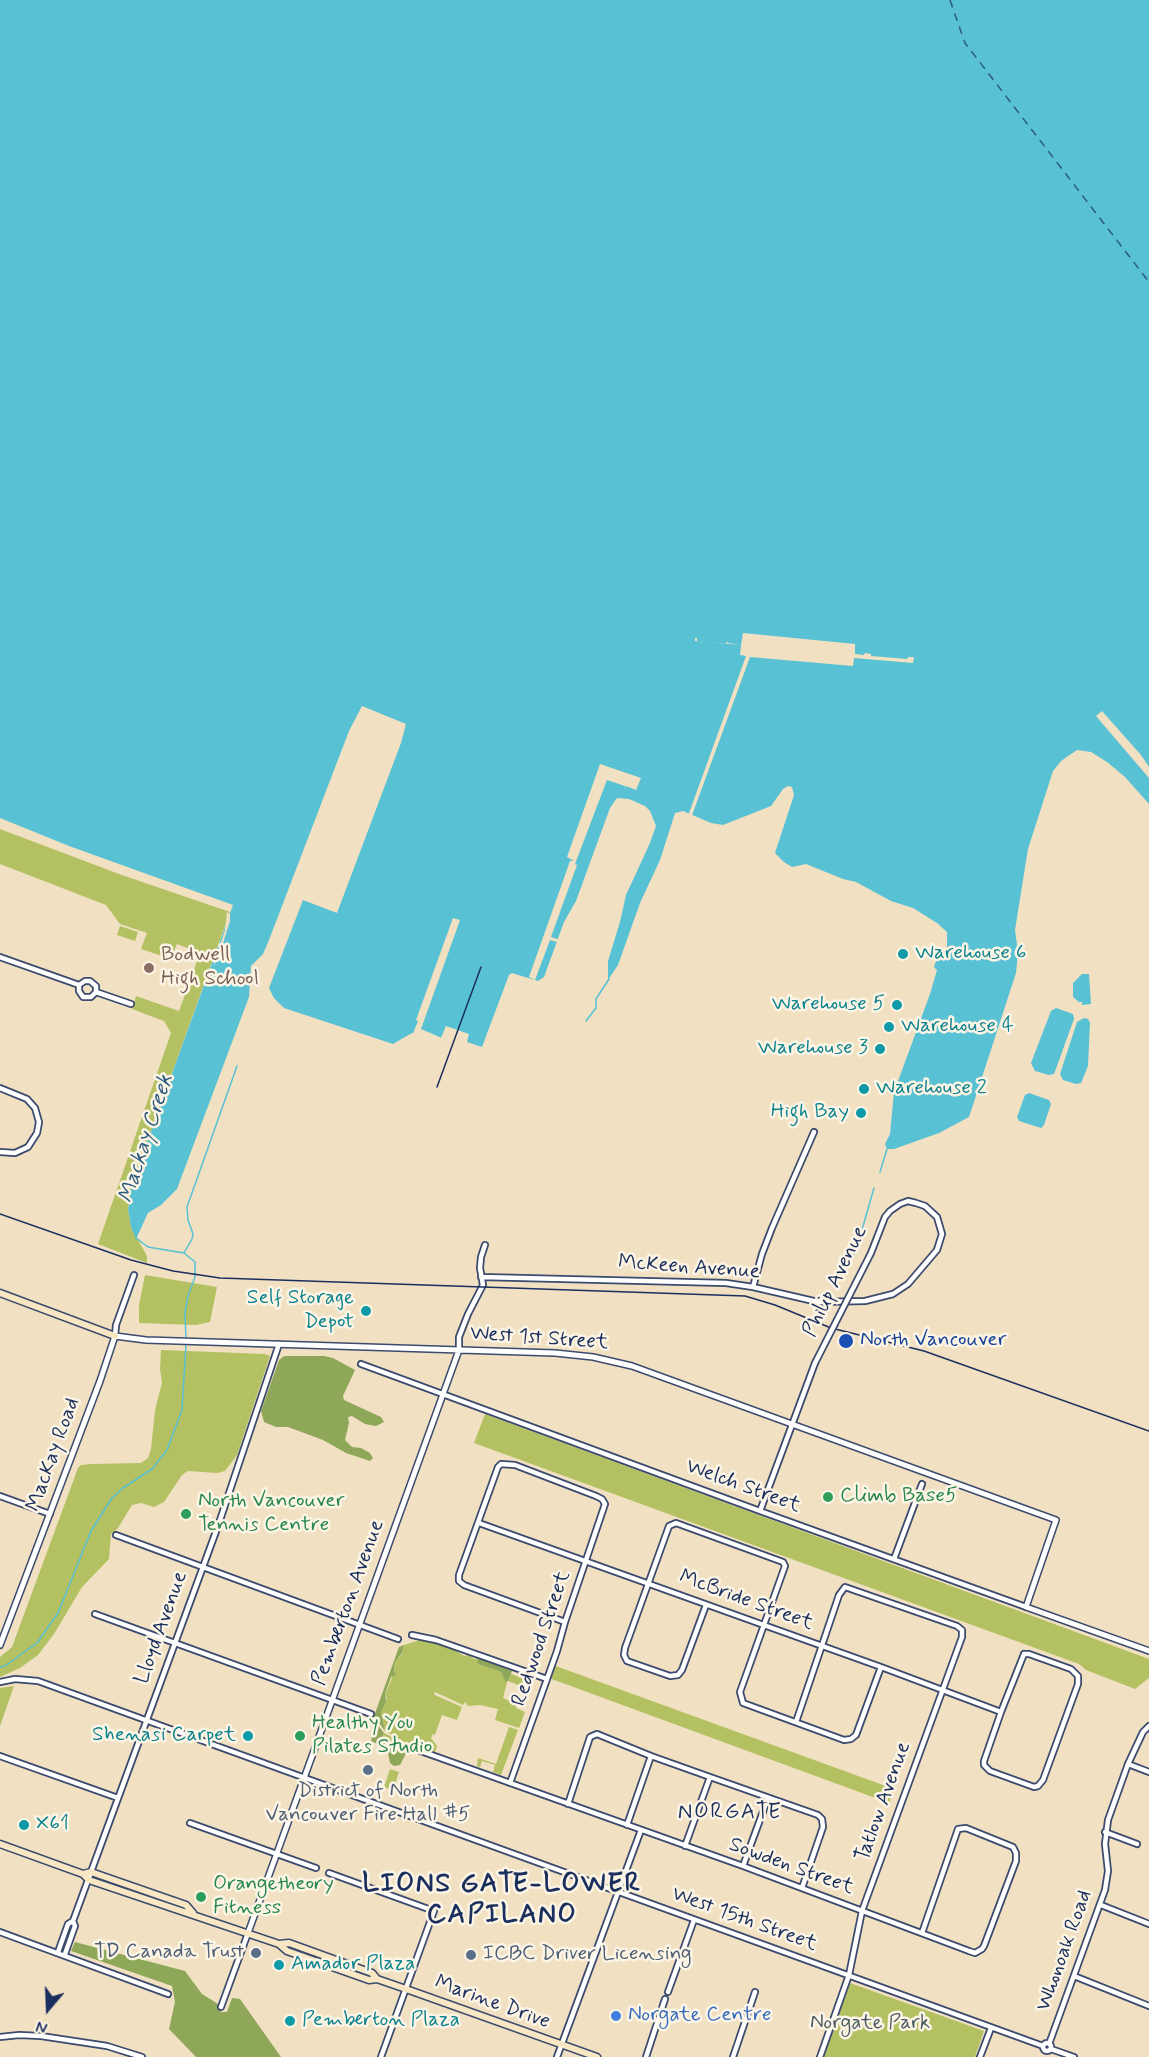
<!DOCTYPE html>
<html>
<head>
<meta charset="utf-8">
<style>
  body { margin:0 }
  #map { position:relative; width:1149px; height:2057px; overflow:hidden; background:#f1e1c2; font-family:Mynerve,sans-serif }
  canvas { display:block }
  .north { position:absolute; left:18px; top:1979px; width:60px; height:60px; -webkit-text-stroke:4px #fcf5e5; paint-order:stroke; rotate:199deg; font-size:16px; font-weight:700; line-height:24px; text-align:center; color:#1b2f5e }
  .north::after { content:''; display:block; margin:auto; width:21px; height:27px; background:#1b2f5e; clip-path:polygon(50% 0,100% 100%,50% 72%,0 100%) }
</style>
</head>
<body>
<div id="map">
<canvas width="1149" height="2057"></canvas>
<div class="north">N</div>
</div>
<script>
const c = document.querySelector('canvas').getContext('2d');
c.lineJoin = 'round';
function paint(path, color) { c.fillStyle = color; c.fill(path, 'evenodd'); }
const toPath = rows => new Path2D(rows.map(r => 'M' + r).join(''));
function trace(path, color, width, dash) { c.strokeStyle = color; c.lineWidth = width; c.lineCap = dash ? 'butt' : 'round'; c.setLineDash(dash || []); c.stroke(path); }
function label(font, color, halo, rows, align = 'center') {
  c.font = font + ' Mynerve,sans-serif'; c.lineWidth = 5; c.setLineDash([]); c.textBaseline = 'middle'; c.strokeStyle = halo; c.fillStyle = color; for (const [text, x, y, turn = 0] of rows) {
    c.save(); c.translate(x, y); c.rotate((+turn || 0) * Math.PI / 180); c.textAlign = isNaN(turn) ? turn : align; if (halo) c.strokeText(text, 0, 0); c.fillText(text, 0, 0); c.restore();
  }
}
const green = toPath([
  [0,829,119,874,230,912,132,1184,128,1209,131,1227,147,1256,147,1263,98,1244,171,1033,164,1021,132,1009,136,996,179,1011,200,953,177,944,171,959,141,949,147,933,120,924,106,905,0,864],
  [120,926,138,932,135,941,117,935],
  [145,1275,217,1287,210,1322,196,1325,139,1323,139,1305],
  [161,1350,265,1354,270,1356,237,1455,225,1471,217,1473,188,1471,182,1475,164,1502,154,1507,141,1503,132,1505,118,1528,111,1534,109,1559,82,1587,54,1634,38,1655,20,1668,0,1677,0,1657,12,1647,78,1468,81,1465,91,1464,141,1463,148,1458,151,1449,155,1410,162,1383,160,1369],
  [485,1414,1149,1659,1149,1678,1135,1689,1086,1670,1079,1664,474,1443],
  [423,1639,452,1648,464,1656,469,1655,474,1659,480,1658,478,1664,501,1672,507,1682,503,1698,517,1704,516,1708,525,1712,519,1728,495,1720,498,1709,480,1705,468,1706,465,1702,463,1705,435,1692,434,1694,437,1696,462,1707,457,1720,442,1715,435,1735,433,1734,431,1738,437,1746,435,1752,432,1753,413,1746,412,1743,410,1745,385,1731,381,1713,387,1698,385,1695,394,1673,395,1662,402,1654,404,1645],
  [553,1665,894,1789,889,1803,549,1678],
  [511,1674,530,1681,528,1689,508,1681],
  [14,1686,0,1726,0,1688],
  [509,1727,518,1730,501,1775,493,1772,495,1765,482,1761,480,1767,477,1766,478,1758,496,1764],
  [384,1733,400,1741,398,1752,396,1753,380,1740],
  [390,1769,399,1772,393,1790,384,1787],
  [850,1983,984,2031,975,2057,823,2057]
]);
const forest = toPath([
  [284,1356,324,1356,333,1358,355,1370,343,1396,344,1400,381,1417,384,1422,376,1426,365,1424,352,1416,348,1417,349,1423,345,1440,352,1447,361,1448,370,1453,373,1458,370,1461,346,1453,323,1440,288,1427,276,1427,264,1422,261,1411,279,1360],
  [404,1645,402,1653,395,1662,394,1672,396,1675,391,1677,385,1694,386,1701,381,1713,385,1731,374,1716,399,1647],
  [480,1658,512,1671,508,1681,506,1682,501,1672,478,1664,477,1662],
  [373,1719,384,1733,380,1740,396,1753,399,1751,400,1741,409,1748,400,1765,394,1766,390,1763,387,1748,371,1741,375,1727,372,1723],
  [75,1942,185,1971,202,1994,218,2004,221,2012,227,2012,232,1998,240,1999,281,2057,196,2057,169,2029,175,2002,172,1986,71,1951]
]);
const water = toPath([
  [0,0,1149,0,1149,804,1125,777,1107,762,1091,752,1077,750,1061,761,1053,771,1028,849,1015,930,1018,952,1016,973,969,1117,939,1133,894,1149,887,1149,885,1144,890,1134,894,1092,930,994,937,970,934,967,937,958,943,960,945,957,947,946,947,932,937,923,913,908,891,901,856,882,843,879,806,864,792,867,784,862,775,853,794,795,792,787,788,786,783,789,771,806,723,825,711,823,683,811,675,813,660,860,640,903,618,965,608,980,608,961,620,922,626,895,650,843,656,826,650,811,645,806,629,799,617,798,610,808,576,901,564,922,544,977,538,981,512,973,509,975,482,1047,467,1042,469,1034,446,1026,438,1045,412,1033,393,1044,284,1008,274,998,269,988,303,900,337,913,401,743,406,724,362,706,349,731,269,940,263,954,251,966,249,997,177,1189,161,1205,148,1213,136,1239,131,1227,128,1209,132,1184,233,905,69,846,0,818],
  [1082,974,1089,974,1091,1004,1082,1005,1082,1002,1079,1002,1073,997,1073,983],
  [1056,1008,1073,1014,1074,1019,1054,1074,1049,1075,1035,1071,1031,1063,1051,1011],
  [1084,1018,1088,1019,1090,1023,1088,1066,1081,1083,1076,1084,1063,1080,1060,1074,1077,1022],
  [1029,1093,1049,1100,1051,1104,1044,1125,1041,1128,1019,1121,1017,1117,1025,1095]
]);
const pier = toPath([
  [743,633,855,644,855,654,864,655,865,653,871,654,871,656,907,659,908,657,914,657,913,663,854,658,853,666,750,657,691,818,688,816,746,656,740,655,741,645,695,641,695,638,697,638,697,641,726,644,727,641,728,643,741,645],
  [1102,711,1141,755,1149,767,1149,778,1096,716],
  [600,764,641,778,636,790,626,786,625,789,625,786,607,780,575,864,577,865,551,937,560,940,560,943,550,940,535,980,529,977,570,861,574,861,567,857],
  [227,912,230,914,230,921,220,953,213,967,225,930],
  [453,918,460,920,421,1029,442,1038,439,1046,412,1036,418,1021,416,1020]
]);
const stream = toPath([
  [586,1021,596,1008,596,999,609,979],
  [880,1172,887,1149],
  [136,1238,148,1247,184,1253,195,1262,195,1277,188,1296,185,1313,186,1339],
  [184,1253,192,1239,193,1234,188,1220,187,1207,237,1066],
  [848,1266,857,1247,874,1188],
  [0,1667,5,1666,37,1643,58,1613,91,1531,112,1498,123,1488,152,1469,167,1450,182,1410,186,1344]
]);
const ferry = toPath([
  [950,0,965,43,1149,282]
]);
const minor = toPath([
  [0,957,79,985],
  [79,985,79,991,83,997,91,997,96,992],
  [79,985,85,981,90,981,96,986,96,992],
  [96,992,131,1004],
  [0,1088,27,1099,35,1108,39,1122,37,1133,28,1147,15,1153,0,1152],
  [481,1277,726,1283,753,1287,818,1302,865,1301,893,1294,908,1284,937,1250,942,1234,937,1217,925,1206,916,1203,908,1201,900,1204,890,1211,885,1217,871,1253],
  [753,1287,762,1254,772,1228,814,1132],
  [115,1336,116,1325,134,1275],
  [459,1350,459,1337,468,1314,483,1285,480,1268,481,1257,485,1245],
  [361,1364,760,1511,1026,1607],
  [0,1496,50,1514],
  [760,1511,815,1363],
  [479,1523,881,1667,1001,1712],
  [116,1535,398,1639],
  [894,1559,922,1484],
  [706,1605,682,1670,678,1675,670,1676,627,1661,624,1655,625,1648,669,1526,676,1523,783,1562,785,1566,740,1692,743,1703,844,1740,851,1739,856,1735,881,1667],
  [95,1614,371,1714],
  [412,1635,436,1640,547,1679],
  [1024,1654,1029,1654,1071,1669,1078,1676,1078,1684,1043,1780,1038,1786,1034,1787,990,1771,984,1765,984,1761,1001,1712,1024,1654],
  [0,1682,15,1679,38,1681,1043,2046],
  [796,1722,839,1595,845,1587,957,1626,962,1630,962,1637,862,1911,849,1975,820,2057],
  [415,1749,743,1866,969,1951,975,1953,982,1949,984,1946,1016,1861,1016,1853,1013,1847,966,1828,958,1829,922,1933],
  [0,1756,118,1798],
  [651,1756,710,1777],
  [1128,1764,1149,1772],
  [510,1783,557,1651,565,1622,605,1504,602,1499,596,1496,515,1465,501,1464,498,1467,459,1575,459,1581,464,1585,565,1622],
  [568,1804,590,1737,597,1734,651,1756,627,1825],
  [190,1823,316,1868],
  [1105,1832,1137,1844],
  [685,1846,710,1777,818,1815,822,1819,823,1827,802,1888],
  [743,1866,768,1798],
  [329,1873,434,1911,381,2057],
  [1101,1905,1149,1924],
  [0,1932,168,1994],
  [58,1952,68,1924,73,1921],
  [65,1954,75,1926,73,1921,218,1526,279,1344],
  [1074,1976,1149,2006],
  [668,1992,694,1920],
  [221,2007,248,1933],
  [0,2037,19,2035,41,2036,107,2046,142,2057],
  '1043 2047a4 4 0 1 1 8 0a4 4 0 1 1-8 0Z',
  [1049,2044,1105,1890,1108,1871,1105,1844,1108,1820,1128,1764,1143,1732,1149,1726],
  [1051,2049,1074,2057],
  [557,2057,641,1830],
  [646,2057,665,1999],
  [733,2057,755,1992],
  [980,2057,991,2028]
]);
const tertiary = toPath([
  [0,1645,100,1381,115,1336,146,1340,555,1353,593,1357,632,1366,1056,1520,1026,1607,1149,1651],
  [248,1933,459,1350]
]);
const secondary = toPath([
  [0,1293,115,1336],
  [0,1844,83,1874,89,1880,279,1944,287,1951,369,1980,377,1979],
  [83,1874,91,1872,186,1905,193,1913],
  [279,1944,289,1943,372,1973,377,1979,406,1989,597,2057]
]);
const rail = toPath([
  [437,1087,481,967],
  [0,1214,131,1260,173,1271,220,1278,745,1296,775,1305,831,1328,924,1351,1149,1431]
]);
const minorBridge = toPath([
  [815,1363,871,1253]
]);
const markers = [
  [903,954,6,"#0f9aa8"],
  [149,968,6,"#8d6e63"],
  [897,1005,6,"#0f9aa8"],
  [889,1027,6,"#0f9aa8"],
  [880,1049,6,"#0f9aa8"],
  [864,1089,6,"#0f9aa8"],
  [861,1113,6,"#0f9aa8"],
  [366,1311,6,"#0f9aa8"],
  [846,1341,8,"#1a4fb4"],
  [828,1497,6,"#2e9e5b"],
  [186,1514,6,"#2e9e5b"],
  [248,1736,6,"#0f9aa8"],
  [300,1736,6,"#2e9e5b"],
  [368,1770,6,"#5c6f8a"],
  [24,1825,6,"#0f9aa8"],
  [201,1897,6,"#2e9e5b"],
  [256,1953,6,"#5c6f8a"],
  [471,1955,6,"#5c6f8a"],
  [279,1965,6,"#0f9aa8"],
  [616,2016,6,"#3f7fe0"],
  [290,2021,6,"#0f9aa8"]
];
const cultureNames = [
  ["Warehouse 6",915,954],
  ["Warehouse 5",885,1005,"right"],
  ["Warehouse 4",901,1027],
  ["Warehouse 3",868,1049,"right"],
  ["Warehouse 2",876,1089],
  ["High Bay",849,1113,"right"],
  ["Self Storage",354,1299,"right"],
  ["Depot",354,1323,"right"],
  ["Shenasi Carpet",236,1736,"right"],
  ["X61",36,1825],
  ["Amador Plaza",291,1965],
  ["Pemberton Plaza",302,2021]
];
const educationNames = [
  ["Bodwell",161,956],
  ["High School",161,980]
];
const streetNames = [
  ["McKeen Avenue",689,1268,4],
  ["Philip Avenue",836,1282,-64],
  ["West 1st Street",539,1339,4],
  ["MacKay Road",54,1455,-70],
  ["Welch Street",743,1487,20],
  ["McBride Street",746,1601,20],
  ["Pemberton Avenue",349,1603,-70],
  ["Lloyd Avenue",162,1628,-70],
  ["Redwood Street",542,1639,-71],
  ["Tatlow Avenue",884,1802,-70],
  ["Sowden Street",791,1867,20],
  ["West 15th Street",744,1920,20],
  ["Whonoak Road",1065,1951,-70],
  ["Marine Drive",492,2003,20]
];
const transitNames = [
  ["North Vancouver",860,1341]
];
const leisureNames = [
  ["Climb Base5",840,1497],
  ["North Vancouver",198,1502],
  ["Tennis Centre",198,1526],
  ["Healthy You",312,1724],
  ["Pilates Studio",312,1748],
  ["Orangetheory",213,1885],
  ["Fitness",213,1909]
];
const serviceNames = [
  ["District of North",368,1792],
  ["Vancouver Fire Hall #5",368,1816],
  ["TD Canada Trust",244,1953,"right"],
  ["ICBC Driver Licensing",483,1955,"left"]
];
const shopNames = [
  ["Norgate Centre",628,2016]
];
const parkNames = [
  ["Norgate Park",870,2024]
];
const waterNames = [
  ["Mackay Creek",147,1139,-72]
];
const neighbourhoodNames = [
  ["NORGATE",730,1813]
];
const districtNames = [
  ["LIONS GATE-LOWER",502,1885],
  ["CAPILANO",502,1916]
];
paint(green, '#b3c163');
paint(forest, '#8ea759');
paint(water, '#58c1d4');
paint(pier, '#f1e1c2');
trace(stream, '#58c1d4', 1.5);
trace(ferry, '#2d5b81', 1.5, [8, 6]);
trace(minor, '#3b4a6d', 8);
trace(tertiary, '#3b4a6d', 8);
trace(secondary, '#3b4a6d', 9);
trace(minor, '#fff', 4.5);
trace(tertiary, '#fff', 5);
trace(secondary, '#f9e7c3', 6);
trace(rail, '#1b2f5e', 1.5);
trace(minorBridge, '#3b4a6d', 8, []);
trace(minorBridge, '#fff', 4.5);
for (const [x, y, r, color] of markers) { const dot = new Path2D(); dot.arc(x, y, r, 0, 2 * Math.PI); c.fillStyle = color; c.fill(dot); trace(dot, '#fcf5e5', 2); }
label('21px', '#0d838f', '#fcf5e5', cultureNames, 'left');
label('21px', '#785e54', '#fcf5e5', educationNames, 'left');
label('21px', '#1b2f5e', '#fcf5e5', streetNames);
label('21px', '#164399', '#fcf5e5', transitNames, 'left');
label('21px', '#27864d', '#fcf5e5', leisureNames, 'left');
label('21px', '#4e5e75', '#fcf5e5', serviceNames);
label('21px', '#366cbe', '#fcf5e5', shopNames, 'left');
label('21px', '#495b60', '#fcf5e5', parkNames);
label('italic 22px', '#2d5b81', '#fcf5e5', waterNames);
c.letterSpacing = '1.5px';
label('22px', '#1b2f5e', '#fcf5e5', neighbourhoodNames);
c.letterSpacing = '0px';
c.letterSpacing = '1.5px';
label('bold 27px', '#1b2f5e', '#fcf5e5', districtNames);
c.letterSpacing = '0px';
</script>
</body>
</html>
